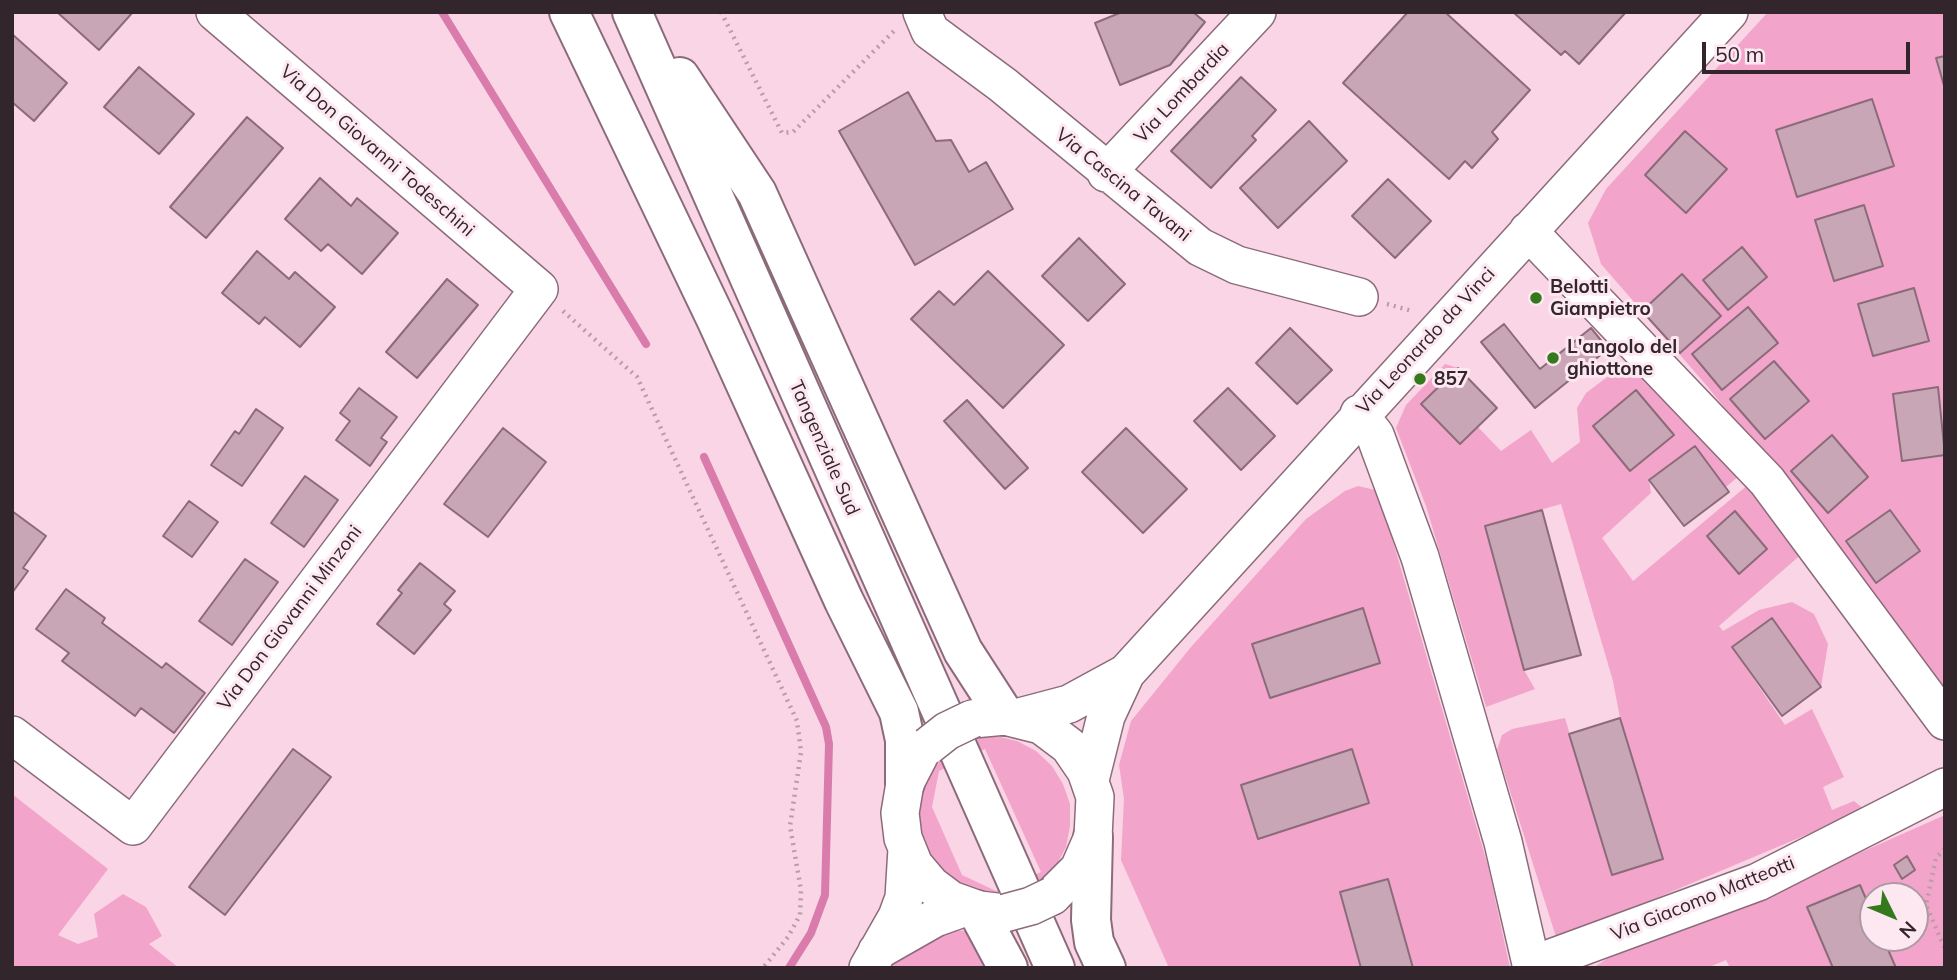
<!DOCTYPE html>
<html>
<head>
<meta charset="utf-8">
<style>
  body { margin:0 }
  #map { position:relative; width:1957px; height:980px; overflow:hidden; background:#fad5e5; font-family:Mulish,sans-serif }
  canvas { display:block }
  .frame { position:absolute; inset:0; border:14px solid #33252c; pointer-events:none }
  .north { position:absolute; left:1859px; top:882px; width:70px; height:70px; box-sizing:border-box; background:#fde7f0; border:2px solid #ac99a2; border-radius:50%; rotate:133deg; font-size:19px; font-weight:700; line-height:28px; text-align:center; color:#33252c }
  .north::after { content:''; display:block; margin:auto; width:24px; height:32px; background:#347a1d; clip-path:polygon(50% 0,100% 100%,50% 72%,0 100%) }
  .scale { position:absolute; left:1702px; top:42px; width:208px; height:32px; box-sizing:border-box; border:4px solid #33252c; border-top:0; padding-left:9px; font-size:21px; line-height:24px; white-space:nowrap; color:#33252c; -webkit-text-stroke:5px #fde7f0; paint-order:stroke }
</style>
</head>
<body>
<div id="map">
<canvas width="1957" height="980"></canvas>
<div class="frame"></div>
<div class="north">N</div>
<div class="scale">50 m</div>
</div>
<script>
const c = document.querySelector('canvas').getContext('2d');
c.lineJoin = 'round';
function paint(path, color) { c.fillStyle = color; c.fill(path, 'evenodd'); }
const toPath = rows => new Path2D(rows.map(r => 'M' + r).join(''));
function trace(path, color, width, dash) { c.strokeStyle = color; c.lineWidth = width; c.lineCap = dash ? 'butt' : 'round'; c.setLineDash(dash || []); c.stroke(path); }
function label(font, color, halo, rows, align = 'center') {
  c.font = font + ' Mulish,sans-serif'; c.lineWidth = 6; c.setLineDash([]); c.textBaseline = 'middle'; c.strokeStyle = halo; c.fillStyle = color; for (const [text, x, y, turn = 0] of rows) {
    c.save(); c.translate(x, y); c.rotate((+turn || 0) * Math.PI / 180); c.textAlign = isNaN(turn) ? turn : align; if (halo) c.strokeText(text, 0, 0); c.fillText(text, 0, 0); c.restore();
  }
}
const green = toPath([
  [1768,12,1945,12,1945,698,1797,498,1707,386,1601,264,1588,223,1606,189],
  [1635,356,1739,476,1726,487,1695,446,1649,479,1651,493,1602,538,1633,581,1749,484,1804,552,1719,626,1723,631,1759,610,1792,602,1814,614,1828,644,1821,687,1772,618,1732,647,1785,725,1812,709,1844,777,1823,787,1832,810,1854,801,1865,810,1557,940,1497,750,1502,735,1512,729,1565,718,1612,875,1663,859,1620,718,1613,681,1561,504,1485,526,1524,670,1535,689,1486,707,1426,506,1396,428,1406,405,1445,364,1458,368,1421,404,1459,444,1478,427,1501,451,1531,430,1552,463,1580,442,1577,408,1586,393],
  [1358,486,1375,490,1382,504,1488,866,1510,968,1169,968,1121,860,1124,799,1119,765,1131,721,1191,647,1306,519,1345,491],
  [996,736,1017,741,1036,751,1052,766,1063,784,1070,804,1070,826,1066,847,1056,866,1041,882,981,901,914,854,921,771,974,737],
  [985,749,1041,872,996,891,962,875,932,807,939,771],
  [12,794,108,869,58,935,78,944,98,937,94,914,123,894,146,907,162,936,149,944,179,968,12,968],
  [1945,815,1945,968,1896,968,1883,938,1915,938,1915,896,1873,896,1873,915,1860,885,1807,908,1833,968,1730,968,1726,960,1707,968,1593,968,1608,958,1758,898],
  [933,930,972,931,995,968,878,968]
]);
const stream = toPath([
  [442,12,646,344],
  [704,457,826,727,829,744,825,895,811,933,789,968]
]);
const building = toPath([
  [57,12,133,12,99,50,57,12],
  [1122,12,1193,12,1205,22,1170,65,1120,85,1095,23,1122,12],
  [1408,12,1445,12,1530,90,1492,132,1498,139,1472,168,1465,161,1449,179,1343,83,1408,12],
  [1513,12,1626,12,1579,64,1565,51,1561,55,1513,12],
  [12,34,67,83,34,121,12,102,12,34],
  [1945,56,1945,89,1936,58,1945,56],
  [139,67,194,114,159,154,104,107,139,67],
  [1241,77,1276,110,1252,136,1256,140,1211,188,1171,151,1241,77],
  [908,92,936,141,951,140,969,172,986,162,1013,209,915,265,839,131,908,92],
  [1872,99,1894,166,1797,197,1776,130,1872,99],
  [247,117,283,148,206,238,170,207,247,117],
  [1309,121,1347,161,1278,228,1240,188,1309,121],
  [1685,131,1727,169,1686,213,1645,175,1685,131],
  [320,178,351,206,357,198,398,233,362,274,328,244,321,251,285,219,320,178],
  [1388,179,1431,221,1395,258,1352,216,1388,179],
  [1864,205,1883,266,1834,281,1815,220,1864,205],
  [1079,238,1125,284,1088,321,1042,276,1079,238],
  [1742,247,1767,277,1728,310,1703,280,1742,247],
  [257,251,289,279,295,272,335,307,300,347,265,317,259,324,222,293,257,251],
  [988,271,1064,345,1003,408,911,319,939,291,954,305,988,271],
  [1682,274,1721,316,1680,353,1642,311,1682,274],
  [447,279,478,305,417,378,386,352,447,279],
  [1914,288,1929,341,1873,356,1858,304,1914,288],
  [1748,307,1778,343,1722,390,1692,354,1748,307],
  [1504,324,1540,369,1591,328,1608,349,1535,408,1481,342,1504,324],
  [1290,328,1332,370,1297,404,1256,363,1290,328],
  [1774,361,1809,401,1765,439,1730,399,1774,361],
  [1458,368,1497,408,1460,444,1421,404,1458,368],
  [1938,387,1945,455,1902,461,1893,394,1938,387],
  [359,388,397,417,381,438,387,442,370,466,336,440,350,421,340,413,359,388],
  [1228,388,1275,436,1241,470,1194,421,1228,388],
  [1636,390,1674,435,1630,471,1593,426,1636,390],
  [967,400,1028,468,1005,489,944,421,967,400],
  [256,409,283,428,242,486,211,465,235,431,239,434,256,409],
  [503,428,546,462,488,537,444,504,503,428],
  [1126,428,1187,489,1143,533,1082,472,1126,428],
  [1832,435,1868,477,1828,513,1791,471,1832,435],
  [1695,446,1729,492,1684,526,1649,480,1695,446],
  [305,476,338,500,304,547,271,523,305,476],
  [189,501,218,522,192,557,163,536,189,501],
  [1542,510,1581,655,1524,670,1485,526,1542,510],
  [1890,510,1920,551,1876,583,1846,541,1890,510],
  [12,511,46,536,23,568,28,571,12,593,12,511],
  [1735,511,1767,549,1739,574,1707,536,1735,511],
  [245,559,278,582,232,645,199,621,245,559],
  [420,563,455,591,444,604,451,610,414,654,377,624,402,593,398,590,420,563],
  [66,589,105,618,102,623,162,668,166,663,205,693,174,733,141,708,135,716,62,661,69,653,36,629,66,589],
  [1363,608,1380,663,1270,698,1252,644,1363,608],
  [1772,618,1821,687,1782,716,1732,647,1772,618],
  [1620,718,1663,859,1612,875,1569,734,1620,718],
  [293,749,331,777,225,915,189,887,293,749],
  [1352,749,1369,803,1258,839,1241,785,1352,749],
  [1907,856,1915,870,1902,879,1894,865,1907,856],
  [1388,879,1413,968,1361,968,1340,892,1388,879],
  [1860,885,1873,915,1873,938,1883,938,1896,968,1833,968,1807,907,1860,885]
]);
const path = toPath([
  [721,12,782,133,793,132,895,30],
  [1387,304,1412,311],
  [563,311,637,377,797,721,801,752,790,826,801,890,800,915,788,937,763,968],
  [1945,849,1936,858,1926,905,1945,949]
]);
const minor = toPath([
  [922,12,930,31,1003,85,1200,247,1237,265,1359,297],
  [1106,173,1257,12],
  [1528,231,1767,481,1945,721],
  [1359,414,1375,435,1420,557,1503,842,1532,968],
  [1016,718,1069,704,1126,673],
  [973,719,1005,716,1041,725,1069,746,1086,771,1095,797,1093,837,1079,869,1052,896],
  [12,735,133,826,539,289,215,12],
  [919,756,905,783,900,813,903,838,914,865,931,885,951,900,979,910,1005,913],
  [1090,780,1106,716,1126,673,1729,12],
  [877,951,935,918,966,907],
  [1532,965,1758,882,1945,787],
  [868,968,897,917,904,898,907,849]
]);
const highway = toPath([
  [569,12,717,321,844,601,899,712,905,740,905,783],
  [632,12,1055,968],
  [680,77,757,193,963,651,1005,716],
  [1093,837,1091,920,1094,942,1106,968],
  [977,910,1008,968]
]);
const minorBridge = toPath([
  [928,746,947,731,972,719],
  [1005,913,1031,906,1052,896]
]);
const markers = [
  [1536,298,7,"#347a1d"],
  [1553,358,7,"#347a1d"],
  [1420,379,7,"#347a1d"]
];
const streetNames = [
  ["Via Lombardia",1182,93,-47],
  ["Via Don Giovanni Todeschini",377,151,41],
  ["Via Cascina Tavani",1123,185,39],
  ["Via Leonardo da Vinci",1426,341,-47],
  ["Tangenziale Sud",824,448,66],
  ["Via Don Giovanni Minzoni",290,618,-53],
  ["Via Giacomo Matteotti",1703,899,-22]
];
const poiNames = [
  ["Belotti",1550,287],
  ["Giampietro",1550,309],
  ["L'angolo del",1567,347],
  ["ghiottone",1567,369],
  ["857",1434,379]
];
paint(green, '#f3a4ca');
trace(stream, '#d97bab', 8);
paint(building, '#c9a6b6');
trace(building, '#8b6b7a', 2);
trace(minor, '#8b6b7a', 40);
trace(highway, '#8b6b7a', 42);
trace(path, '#b99ca9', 4.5, [2, 5]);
trace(minor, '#fff', 37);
trace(highway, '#fff', 38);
trace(minorBridge, '#8b6b7a', 40, []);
trace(minorBridge, '#fff', 37);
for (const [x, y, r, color] of markers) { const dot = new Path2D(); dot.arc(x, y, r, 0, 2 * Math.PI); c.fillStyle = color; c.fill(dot); trace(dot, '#fde7f0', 2.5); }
label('19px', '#33252c', '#fde7f0', streetNames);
label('bold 19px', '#33252c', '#fde7f0', poiNames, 'left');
</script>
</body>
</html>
